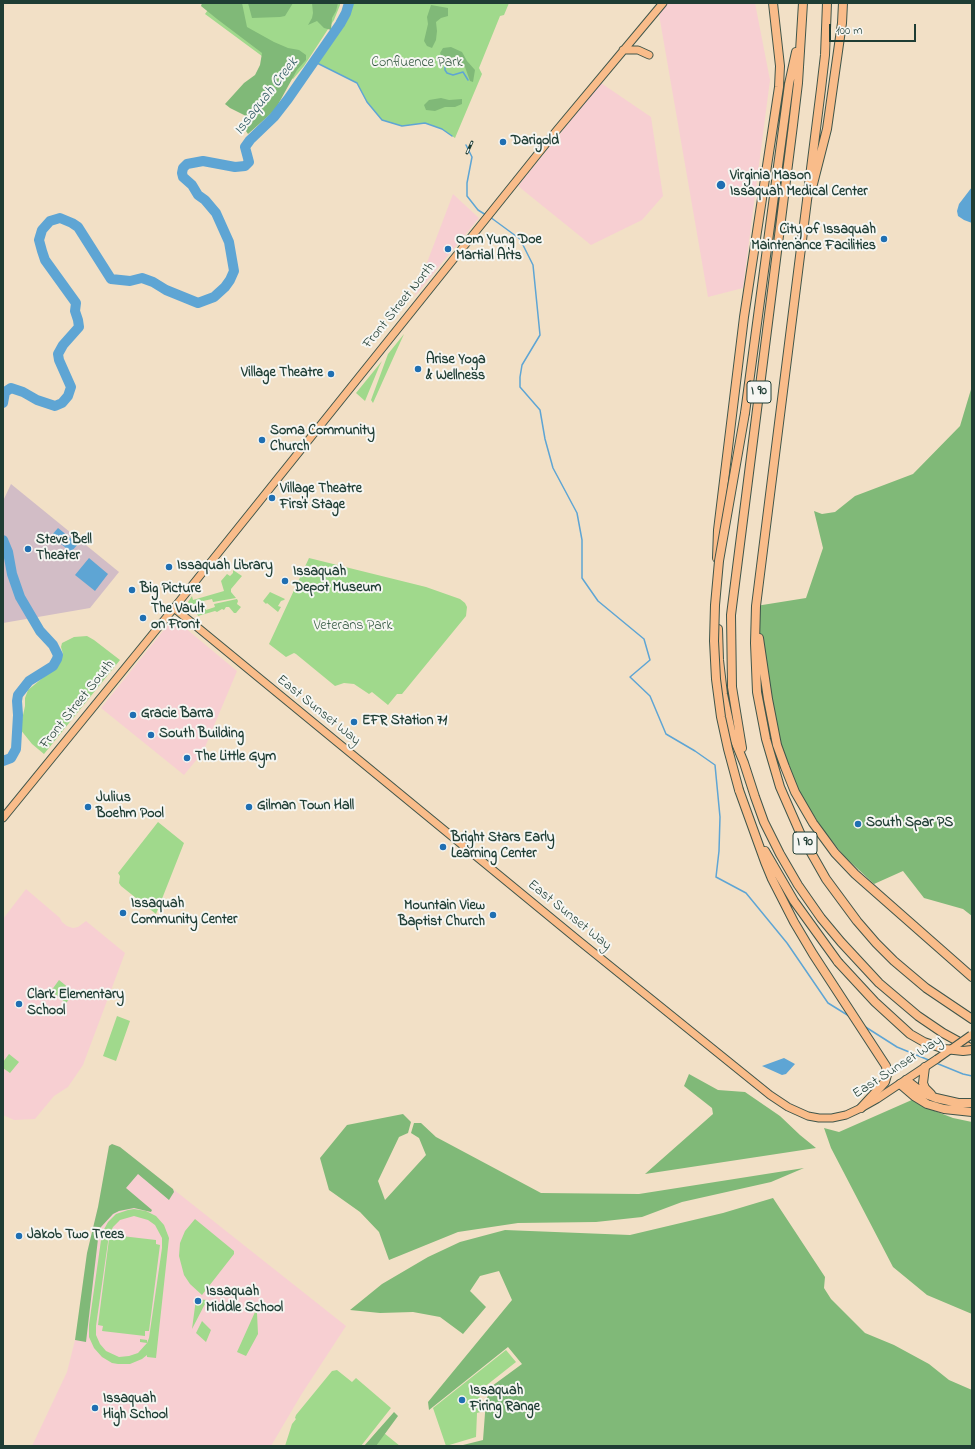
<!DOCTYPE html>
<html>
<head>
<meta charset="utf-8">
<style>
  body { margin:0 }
  #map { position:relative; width:975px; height:1449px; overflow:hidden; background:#f2e0c6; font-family:"Indie Flower",sans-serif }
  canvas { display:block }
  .frame { position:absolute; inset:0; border:4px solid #1f3d34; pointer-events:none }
  .scale { position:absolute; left:829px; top:24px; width:87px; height:18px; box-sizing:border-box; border:2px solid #1f3d34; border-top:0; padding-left:5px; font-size:12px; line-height:14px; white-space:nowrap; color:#1f3d34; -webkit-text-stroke:3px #f6f6f2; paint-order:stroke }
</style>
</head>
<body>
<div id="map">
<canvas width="975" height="1449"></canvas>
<div class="frame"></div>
<div class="scale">100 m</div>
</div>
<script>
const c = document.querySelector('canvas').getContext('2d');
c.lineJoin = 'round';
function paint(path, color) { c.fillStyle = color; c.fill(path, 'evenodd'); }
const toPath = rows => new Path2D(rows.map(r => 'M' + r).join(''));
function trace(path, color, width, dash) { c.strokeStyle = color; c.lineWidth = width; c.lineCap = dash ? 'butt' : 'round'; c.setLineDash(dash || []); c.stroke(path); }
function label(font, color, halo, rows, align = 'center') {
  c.font = font + ' "Indie Flower",sans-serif'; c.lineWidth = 4; c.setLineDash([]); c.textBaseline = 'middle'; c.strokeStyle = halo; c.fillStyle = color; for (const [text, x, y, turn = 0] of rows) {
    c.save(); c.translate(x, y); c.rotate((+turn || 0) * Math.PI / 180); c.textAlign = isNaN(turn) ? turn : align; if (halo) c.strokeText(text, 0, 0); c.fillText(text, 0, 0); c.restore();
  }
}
const built = toPath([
  [657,3,755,3,770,80,743,288,708,297],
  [601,83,651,117,663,196,642,220,591,245,518,186],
  [453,194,479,218,414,297],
  [171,621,178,622,237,671,203,752,184,775,101,708],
  [26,889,60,918,62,922,67,926,73,928,78,927,86,921,125,953,83,1065,68,1087,54,1096,35,1119,14,1120,3,1115,3,919],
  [112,1144,120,1147,346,1326,301,1395,271,1446,32,1446,67,1372,76,1336,87,1253,98,1207,109,1146]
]);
const industrial = toPath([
  [11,484,119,572,90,608,3,623,3,501]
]);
const green = toPath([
  [213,3,340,3,340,5,334,20,304,66,293,79,205,14],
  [349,3,509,3,504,15,500,16,479,68,482,74,455,138,442,129,425,123,402,126,382,120,367,102,357,83,313,61,340,24,346,13],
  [404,334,373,403,371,400,388,354],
  [382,361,379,367,365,401,356,393],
  [309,558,426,587,460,599,465,603,467,607,466,616,402,694,397,694,388,705,372,692,369,694,354,684,344,683,335,686,296,654,294,653,286,657,269,644],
  [233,570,242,576,231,589,231,592,236,598,213,602,212,599,203,601,204,605,197,607,194,604,190,605,188,602,192,596,193,600,224,591,221,581,227,574,230,576,233,573],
  [270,592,285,599,284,600,281,601,278,606,281,607,278,612,267,603,266,604,263,601],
  [237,599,238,601,237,604,241,607,236,613,234,613,229,607,226,607,224,610,222,609,217,612,215,611,198,616,196,610,205,607,206,610,215,607,214,604],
  [87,636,94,640,120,660,44,754,32,744,20,729,25,706,25,698,28,690,56,667,61,660,63,654,61,647,62,643,74,637],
  [158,822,184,843,156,914,121,886,119,883,120,876,118,873],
  [59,980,75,993,66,1003,51,991],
  [117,1016,130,1021,116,1061,103,1056],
  [9,1054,19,1062,10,1073,3,1068,3,1062],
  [134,1209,146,1211,156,1216,164,1225,169,1238,156,1358,147,1357,147,1355,142,1359,130,1364,118,1364,112,1363,102,1357,94,1348,89,1337,89,1325,102,1233,108,1222,116,1214,128,1210],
  [134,1216,148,1220,155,1225,162,1238,162,1248,149,1338,147,1343,147,1340,140,1339,140,1342,147,1343,138,1353,129,1356,119,1357,106,1351,100,1344,96,1335,96,1326,109,1235,113,1227,120,1220],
  [195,1219,234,1251,234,1254,202,1295,190,1284,184,1275,179,1256,180,1243,185,1231],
  [113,1235,156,1240,156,1244,160,1245,149,1331,145,1331,145,1336,102,1331,103,1326,98,1325,109,1239,113,1239],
  [196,1299,207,1300,192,1329],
  [255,1312,257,1313,258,1334,246,1356,237,1352],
  [202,1321,211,1330,206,1342,196,1333],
  [506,1350,516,1362,478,1392,484,1411,477,1413,476,1437,446,1446,433,1408],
  [337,1370,352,1382,356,1378,391,1408,361,1446,285,1446,292,1424,296,1419,295,1418,296,1415,332,1371],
  [379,1429,400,1446,365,1446]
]);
const forest = toPath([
  [202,3,242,3,247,27,274,42,288,48,299,50,306,55,306,60,297,70,275,110,248,134,244,128,248,117,230,108,225,104,244,83,255,75,260,65,262,53,217,19,201,6],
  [248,3,293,3,285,16,280,17,252,18],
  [312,3,338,3,336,11,332,18,331,30,324,28,317,21,308,25,312,18,313,13],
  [431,5,448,8,448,16,441,18,436,22,437,31,436,40,432,48,427,46,424,41,428,24,427,17],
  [451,47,462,52,467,61,475,70,473,82,470,81,465,67,453,63,442,57,440,53,443,48],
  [441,98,449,100,462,99,462,104,455,107,445,107,435,111,426,110,424,105,429,100],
  [972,386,972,916,963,909,924,898,903,871,874,884,844,856,824,831,803,799,793,779,774,726,761,655,756,606,806,598,823,548,814,511,822,514,835,512,855,496,913,474,960,426],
  [689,1074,718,1090,745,1092,780,1116,800,1135,816,1148,645,1174,713,1114,712,1108,684,1086],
  [914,1099,927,1108,953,1118,972,1122,972,1314,927,1295,893,1267,831,1148,824,1128,839,1132],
  [403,1114,411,1122,408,1133,399,1137,378,1181,385,1200,426,1155,419,1138,411,1133,414,1123,421,1123,436,1137,541,1193,639,1194,804,1168,771,1182,682,1202,642,1217,596,1222,518,1223,458,1232,389,1260,379,1232,360,1212,329,1190,320,1158,347,1125],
  [112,1144,120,1147,173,1189,174,1192,169,1200,138,1174,126,1188,152,1210,151,1212,134,1208,119,1211,113,1214,101,1227,98,1239,86,1342,75,1340,87,1253,98,1207,109,1146],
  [773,1198,825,1277,824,1288,831,1299,865,1333,894,1345,929,1364,949,1380,972,1390,972,1446,459,1446,483,1440,486,1400,492,1386,522,1364,508,1347,429,1410,428,1402,512,1300,499,1271,480,1276,470,1291,486,1307,463,1334,440,1317,413,1312,380,1313,350,1310,382,1284,428,1257,460,1242,505,1230,630,1235,723,1213],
  [394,1412,398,1416,376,1446,364,1446]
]);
const water = toPath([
  [972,187,972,223,964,220,958,216,957,211,959,204],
  [58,528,78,544,71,552,51,536],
  [89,558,108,574,95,591,75,575],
  [784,1058,795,1064,786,1074,782,1075,762,1066]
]);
const stream = toPath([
  [453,59,445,65,445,70,447,73,453,75,463,72,468,80],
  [313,61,357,83,367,102,382,120,402,126,425,123,442,129,452,136],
  [466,145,472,157,467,183,467,196,478,210,486,215],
  [490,217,520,239,533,265,540,335,522,365,520,377,520,387,540,410,545,439,553,468,577,513,582,540,582,578,598,601,644,639,650,660,630,677,650,696,666,734,695,751,715,765,720,817,719,851,716,877,746,893,787,943,828,1003,849,1016],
  [864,1026,897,1047,931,1061],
  [936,1063,963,1074,972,1076]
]);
const river = toPath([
  [3,403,5,392,11,388,23,392,37,400,55,406,62,403,68,396,71,387,59,360,58,354,63,345,79,327,78,320,75,311,76,303,45,260,42,251,39,240,42,230,50,221,60,218,72,223,78,227,111,279,130,281,142,278,153,282,166,290,198,303,214,297,225,287,230,280,234,271,229,242,216,213,205,200,198,195,192,185,183,177,182,173,183,168,187,164,203,161,235,167,245,166,249,162,245,147,250,140,274,117,288,99,340,24,346,13,349,3],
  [3,540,8,552,12,574,20,597,40,631,53,645,58,655,57,659,53,666,29,681,18,695,17,701,18,715,16,749,11,758,3,761]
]);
const major = toPath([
  [623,50,638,50,649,55],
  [174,608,578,940,770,1095,788,1107,808,1116,819,1118,832,1118,846,1115,861,1108,877,1099,937,1059],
  [3,818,174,608,557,130,663,3]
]);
const highway = toPath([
  [827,3,825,55,821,89,756,606,755,643,757,692,766,739,780,787,801,835,826,879,857,921,876,943,894,961,926,988,972,1019],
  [813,184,827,129,842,23,843,3],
  [745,413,789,84,796,52],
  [717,558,718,530,744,317,779,87,780,66,773,3],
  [718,629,719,660,723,694,731,731,744,763,755,797,764,822,780,854,798,885,821,918,841,942,879,983,918,1016,943,1033,972,1049],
  [759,638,768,699,777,745,785,767,795,792,813,823,835,853,855,874,972,977],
  [742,748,732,687,731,615,793,125,798,83,803,3],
  [739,790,765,862,772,879,794,922,813,954,886,1066,887,1075,885,1082,861,1108],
  [765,851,794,901,838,962],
  [925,1067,923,1083,925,1088,931,1094],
  [906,1080,923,1093,936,1098,958,1103,972,1103],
  [900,1084,914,1096,927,1104,944,1109,972,1112]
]);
const rail = toPath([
  [467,153,472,142]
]);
const majorBridge = toPath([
  [937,1059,971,1035]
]);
const highwayBridge = toPath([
  [739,790,728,749,721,717,716,679,714,641,715,605,719,561,745,413],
  [838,962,875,1002,910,1034,924,1042,945,1049,963,1051,972,1050]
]);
const markers = [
  [503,142,4,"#1f6fb2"],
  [721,185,5,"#1f6fb2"],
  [884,239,4,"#1f6fb2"],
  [448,249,4,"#1f6fb2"],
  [418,369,4,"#1f6fb2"],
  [331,374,4,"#1f6fb2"],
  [262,440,4,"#1f6fb2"],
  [272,498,4,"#1f6fb2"],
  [28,549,4,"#1f6fb2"],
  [169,567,4,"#1f6fb2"],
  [285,581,4,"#1f6fb2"],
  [132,590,4,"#1f6fb2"],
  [143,618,4,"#1f6fb2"],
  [133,715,4,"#1f6fb2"],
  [354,722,4,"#1f6fb2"],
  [151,735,4,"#1f6fb2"],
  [187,758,4,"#1f6fb2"],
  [88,807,4,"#1f6fb2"],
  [249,807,4,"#1f6fb2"],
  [858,824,4,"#1f6fb2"],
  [443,847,4,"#1f6fb2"],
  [123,913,4,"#1f6fb2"],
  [493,915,4,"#1f6fb2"],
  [19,1004,4,"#1f6fb2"],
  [19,1236,4,"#1f6fb2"],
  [198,1301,4,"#1f6fb2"],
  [462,1400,4,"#1f6fb2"],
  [95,1408,4,"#1f6fb2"]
];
const shields = [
  [759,392,24],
  [805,843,24]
];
const shieldNames = [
  ["I 90",759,392],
  ["I 90",805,843]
];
const parkNames = [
  ["Confluence Park",417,64],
  ["Veterans Park",353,627]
];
const poiNames = [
  ["Darigold",511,142],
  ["Virginia Mason",730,177],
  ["Issaquah Medical Center",730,193],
  ["City of Issaquah",876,231,"right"],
  ["Maintenance Facilities",876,247,"right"],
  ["Oom Yung Doe",456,241],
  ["Martial Arts",456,257],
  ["Arise Yoga",426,361],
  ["& Wellness",426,377],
  ["Village Theatre",323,374,"right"],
  ["Soma Community",270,432],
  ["Church",270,448],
  ["Village Theatre",280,490],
  ["First Stage",280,506],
  ["Steve Bell",36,541],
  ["Theater",36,557],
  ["Issaquah Library",177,567],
  ["Issaquah",293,573],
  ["Depot Museum",293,589],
  ["Big Picture",140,590],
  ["The Vault",151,610],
  ["on Front",151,626],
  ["Gracie Barra",141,715],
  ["EFR Station 71",362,722],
  ["South Building",159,735],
  ["The Little Gym",195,758],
  ["Julius",96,799],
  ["Boehm Pool",96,815],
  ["Gilman Town Hall",257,807],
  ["South Spar PS",866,824],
  ["Bright Stars Early",451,839],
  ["Learning Center",451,855],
  ["Issaquah",131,905],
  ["Community Center",131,921],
  ["Mountain View",485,907,"right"],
  ["Baptist Church",485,923,"right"],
  ["Clark Elementary",27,996],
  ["School",27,1012],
  ["Jakob Two Trees",27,1236],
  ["Issaquah",206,1293],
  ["Middle School",206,1309],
  ["Issaquah",470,1392],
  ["Firing Range",470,1408],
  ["Issaquah",103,1400],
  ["High School",103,1416]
];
const streetNames = [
  ["Front Street North",400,306,-51],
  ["Front Street South",78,705,-51],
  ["East Sunset Way",318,711,39],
  ["East Sunset Way",569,916,39],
  ["East Sunset Way",898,1068,-33]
];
const waterNames = [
  ["Issaquah Creek",267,97,-52]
];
paint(built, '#f7cfd2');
paint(industrial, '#d2bdc6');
paint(green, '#a0d98c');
paint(forest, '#80b978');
paint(water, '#5ea5d4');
trace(stream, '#5ea5d4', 1.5);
trace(river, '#5ea5d4', 10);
trace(major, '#3f554a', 9);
trace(highway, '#3f554a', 10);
trace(major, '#f9bc8a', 7);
trace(highway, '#f9bc8a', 8);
trace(rail, '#1f3d34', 3);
trace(rail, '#f6f6f2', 1.5, [4.5]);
trace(majorBridge, '#3f554a', 9, []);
trace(highwayBridge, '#3f554a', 10, []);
trace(majorBridge, '#f9bc8a', 7);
trace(highwayBridge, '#f9bc8a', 8);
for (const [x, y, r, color] of markers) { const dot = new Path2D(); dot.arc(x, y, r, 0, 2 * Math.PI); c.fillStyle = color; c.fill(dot); trace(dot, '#f6f6f2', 1.5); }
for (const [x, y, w] of shields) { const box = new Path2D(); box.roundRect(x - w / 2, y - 11, w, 22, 3); c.fillStyle = '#f6f6f2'; c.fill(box); trace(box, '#1f3d34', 1); }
label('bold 13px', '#1f3d34', null, shieldNames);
label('14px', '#395c46', '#f6f6f2', parkNames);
label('bold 14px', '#1f3d34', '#f6f6f2', poiNames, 'left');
label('14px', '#1f3d34', '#f6f6f2', streetNames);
label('italic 15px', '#325c64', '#f6f6f2', waterNames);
</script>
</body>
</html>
